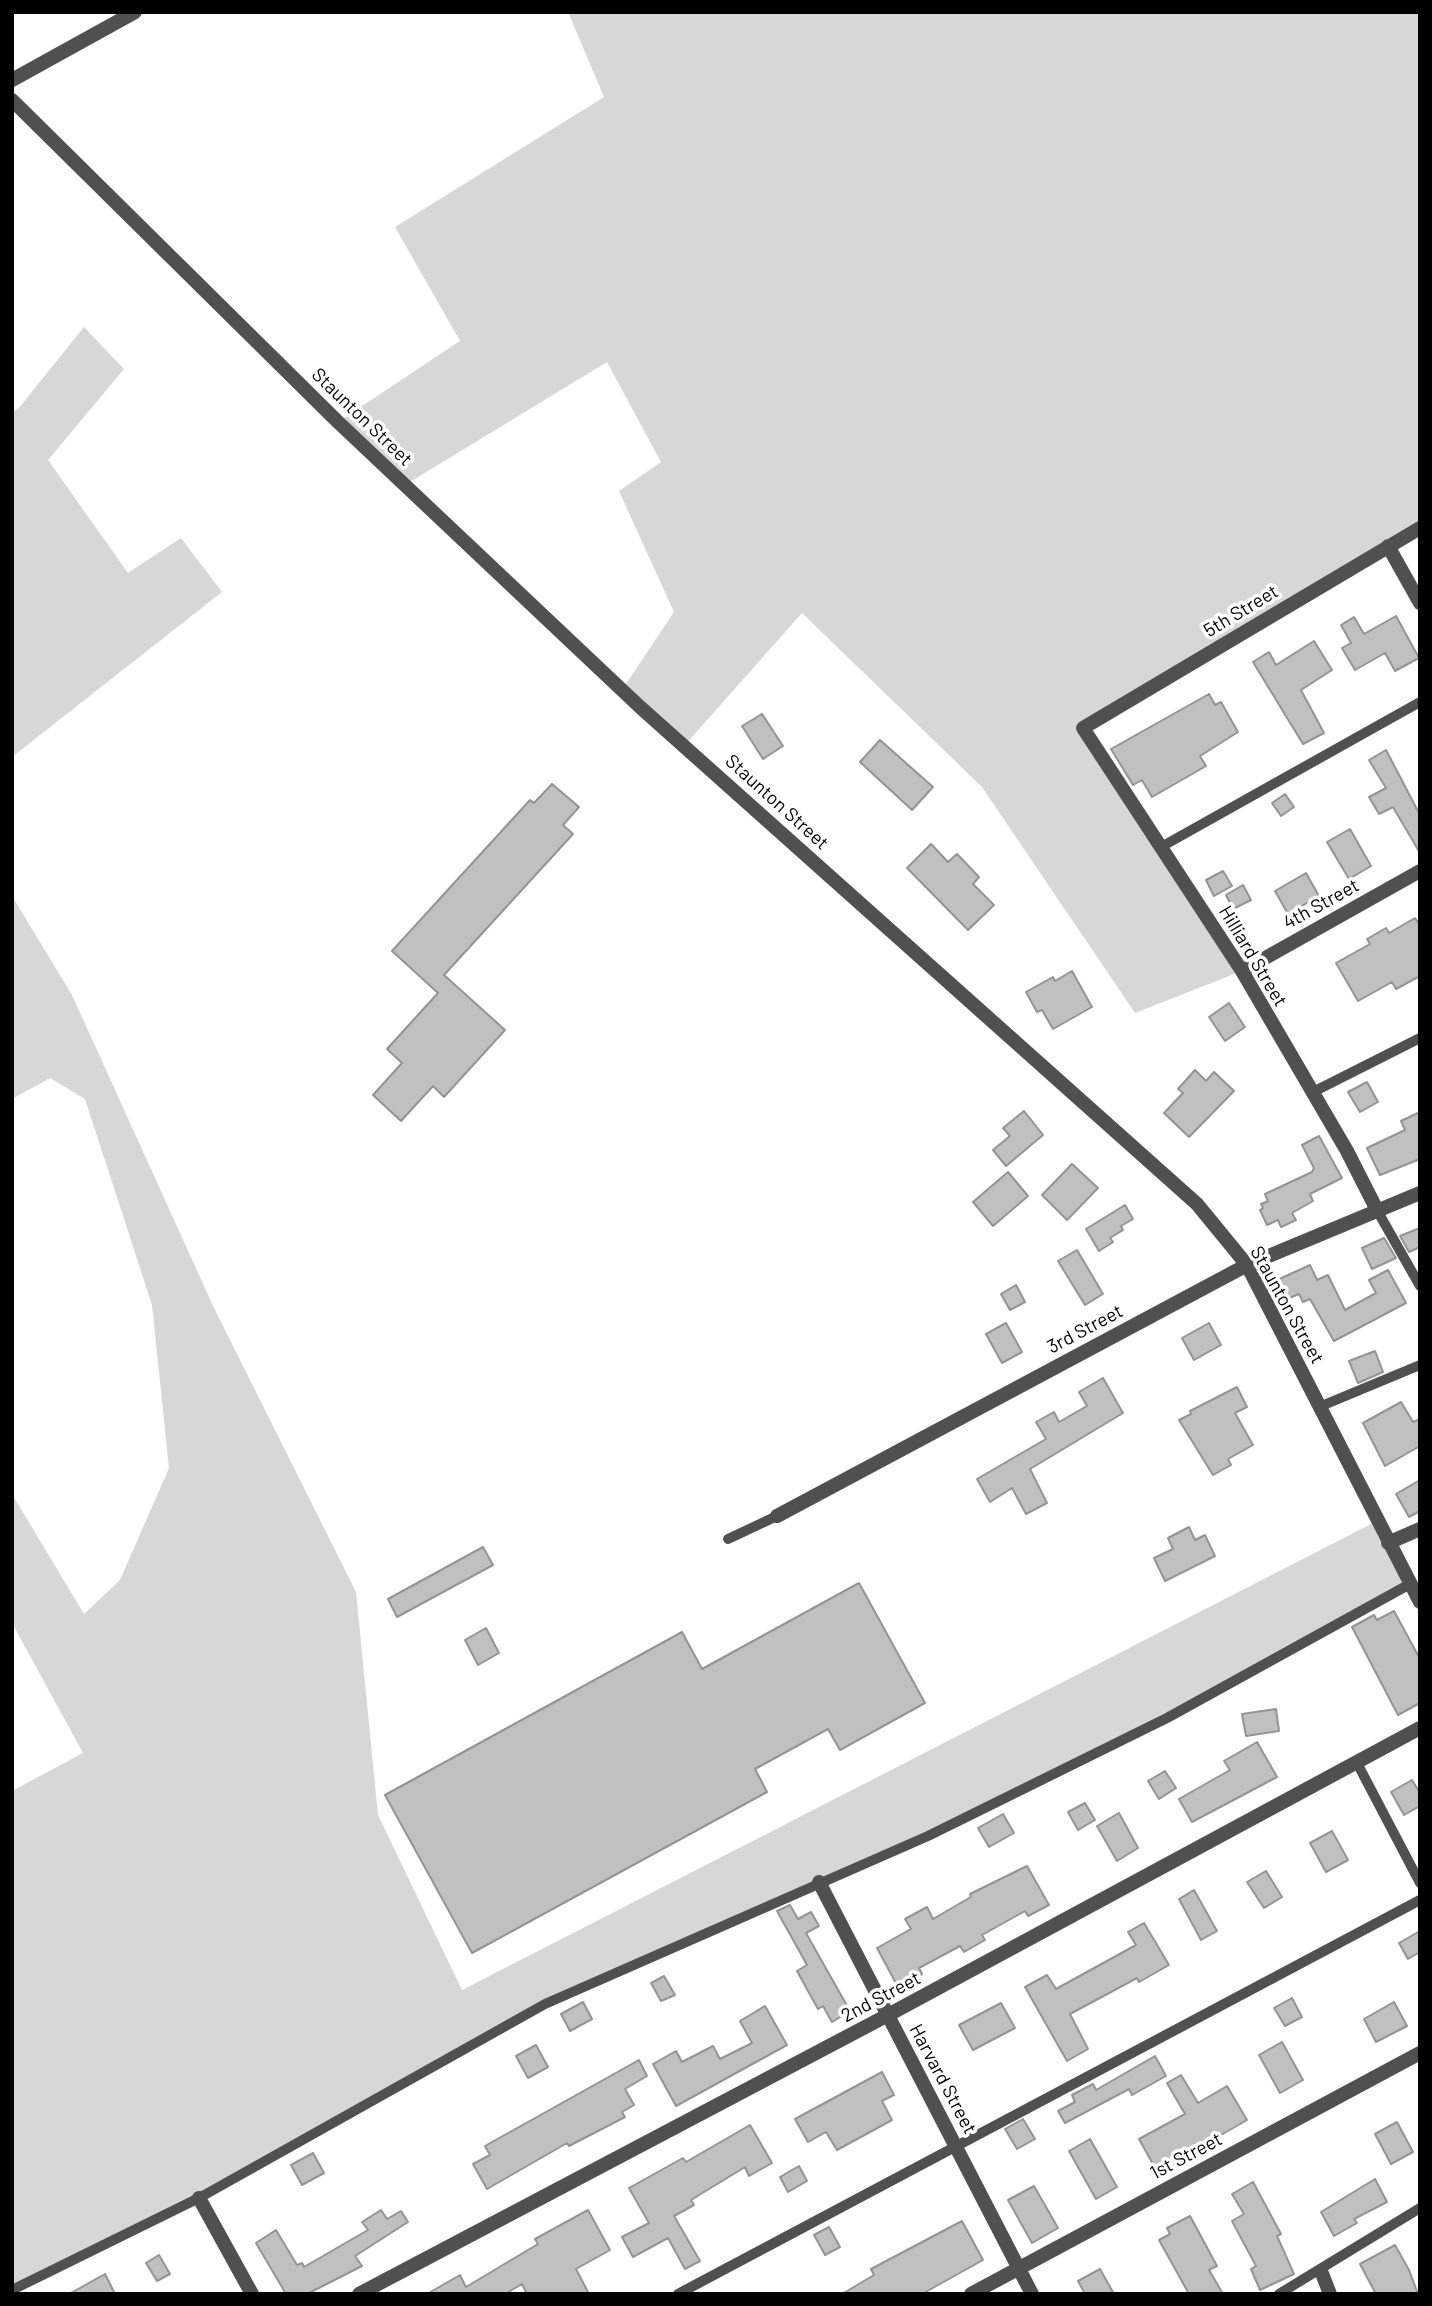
<!DOCTYPE html>
<html>
<head>
<meta charset="utf-8">
<style>
  body { margin:0 }
  #map { position:relative; width:1432px; height:2306px; overflow:hidden; background:#fff; font-family:Barlow,sans-serif }
  canvas { display:block }
  .frame { position:absolute; inset:0; border:14px solid #000; pointer-events:none }
</style>
</head>
<body>
<div id="map">
<canvas width="1432" height="2306"></canvas>
<div class="frame"></div>
</div>
<script>
const c = document.querySelector('canvas').getContext('2d');
c.lineJoin = 'round';
function paint(path, color) { c.fillStyle = color; c.fill(path, 'evenodd'); }
const toPath = rows => new Path2D(rows.map(r => 'M' + r).join(''));
function trace(path, color, width, dash) { c.strokeStyle = color; c.lineWidth = width; c.lineCap = dash ? 'butt' : 'round'; c.setLineDash(dash || []); c.stroke(path); }
function label(font, color, halo, rows, align = 'center') {
  c.font = font + ' Barlow,sans-serif'; c.lineWidth = 7; c.setLineDash([]); c.textBaseline = 'middle'; c.strokeStyle = halo; c.fillStyle = color; for (const [text, x, y, turn = 0] of rows) {
    c.save(); c.translate(x, y); c.rotate((+turn || 0) * Math.PI / 180); c.textAlign = isNaN(turn) ? turn : align; if (halo) c.strokeText(text, 0, 0); c.fillText(text, 0, 0); c.restore();
  }
}
const green = toPath([
  [568,12,1420,12,1420,528,1084,728,1242,971,1135,1013,982,787,802,613,684,746,622,690,674,612,619,491,661,462,607,362,405,485,338,422,460,341,395,227,604,97],
  [84,327,124,369,48,460,128,573,181,538,222,592,12,757,12,412,18,409],
  [12,896,72,995,214,1308,356,1592,378,1815,462,1990,1377,1521,1410,1584,1167,1718,928,1836,545,2004,199,2198,12,2290,12,1791,83,1753,12,1623,12,1494,84,1614,120,1580,169,1468,152,1305,85,1099,50,1078,12,1099]
]);
const building = toPath([
  [1396,616,1419,658,1395,671,1385,653,1355,670,1342,648,1351,643,1341,625,1354,617,1364,634,1396,616],
  [1314,641,1332,670,1301,690,1324,733,1303,744,1253,662,1269,652,1276,665,1314,641],
  [1209,694,1215,705,1221,702,1238,732,1200,756,1206,766,1152,797,1142,780,1133,785,1111,749,1209,694],
  [762,714,783,746,763,759,742,726,762,714],
  [880,740,933,787,912,810,860,762,880,740],
  [1386,750,1420,815,1420,853,1393,807,1379,814,1369,797,1386,788,1369,760,1386,750],
  [552,784,579,807,563,825,573,834,444,975,505,1030,444,1097,433,1086,401,1121,373,1095,402,1063,387,1049,438,993,392,951,530,800,534,803,552,784],
  [1285,794,1294,807,1281,816,1272,803,1285,794],
  [1350,829,1371,866,1349,879,1327,842,1350,829],
  [931,844,948,862,957,854,979,877,973,884,994,905,968,930,907,868,931,844],
  [1223,871,1232,886,1214,896,1206,880,1223,871],
  [1306,873,1319,896,1288,914,1275,891,1306,873],
  [1243,885,1251,900,1233,909,1226,895,1243,885],
  [1415,918,1420,926,1420,976,1396,989,1392,982,1358,1001,1336,963,1370,944,1367,939,1386,928,1389,933,1415,918],
  [1072,971,1092,1007,1053,1029,1042,1010,1037,1012,1026,992,1053,977,1055,981,1072,971],
  [1229,1003,1245,1027,1225,1041,1209,1017,1229,1003],
  [1195,1070,1206,1081,1214,1072,1234,1091,1189,1137,1164,1113,1183,1093,1178,1089,1195,1070],
  [1367,1082,1378,1102,1360,1112,1348,1092,1367,1082],
  [1024,1111,1043,1135,1006,1166,993,1150,1010,1136,1003,1128,1024,1111],
  [1420,1112,1420,1159,1380,1175,1367,1148,1405,1130,1401,1121,1420,1112],
  [1319,1136,1342,1178,1310,1194,1313,1201,1292,1213,1296,1220,1281,1227,1278,1220,1267,1225,1260,1210,1263,1208,1261,1204,1268,1201,1265,1194,1312,1172,1314,1168,1302,1145,1319,1136],
  [1072,1164,1098,1188,1067,1220,1042,1195,1072,1164],
  [1008,1172,1028,1196,993,1226,973,1202,1008,1172],
  [1125,1205,1133,1219,1121,1226,1123,1230,1110,1238,1113,1242,1099,1251,1086,1229,1125,1205],
  [1420,1228,1420,1247,1409,1252,1400,1236,1420,1228],
  [1384,1238,1396,1258,1372,1269,1362,1248,1384,1238],
  [1077,1250,1103,1294,1085,1305,1058,1261,1077,1250],
  [1310,1265,1317,1280,1328,1275,1345,1310,1376,1293,1369,1280,1388,1270,1406,1303,1334,1341,1310,1299,1303,1302,1299,1294,1282,1301,1273,1282,1310,1265],
  [1016,1285,1025,1302,1010,1310,1001,1294,1016,1285],
  [1006,1323,1022,1352,1002,1363,986,1334,1006,1323],
  [1209,1323,1221,1345,1194,1360,1182,1338,1209,1323],
  [1375,1351,1383,1372,1358,1383,1349,1361,1375,1351],
  [1103,1378,1123,1413,1030,1469,1047,1503,1026,1514,1012,1488,990,1502,977,1479,1046,1439,1036,1422,1054,1412,1059,1422,1087,1406,1079,1392,1103,1378],
  [1237,1387,1247,1407,1235,1413,1253,1445,1228,1459,1231,1465,1213,1475,1179,1420,1191,1414,1190,1411,1237,1387],
  [1401,1402,1413,1422,1420,1419,1420,1446,1385,1466,1363,1423,1401,1402],
  [1420,1480,1420,1511,1409,1517,1396,1494,1420,1480],
  [1189,1527,1195,1540,1205,1535,1215,1556,1165,1581,1154,1558,1173,1549,1168,1538,1189,1527],
  [483,1547,493,1565,397,1617,388,1599,483,1547],
  [859,1583,925,1703,840,1750,828,1729,755,1769,767,1792,472,1953,385,1795,682,1632,702,1669,859,1583],
  [1394,1611,1420,1659,1420,1703,1398,1715,1352,1627,1374,1615,1377,1620,1394,1611],
  [486,1628,499,1653,478,1665,465,1640,486,1628],
  [1276,1709,1279,1731,1246,1736,1242,1714,1276,1709],
  [1257,1742,1277,1777,1192,1822,1179,1799,1230,1770,1224,1761,1257,1742],
  [1165,1771,1176,1788,1159,1799,1148,1781,1165,1771],
  [1412,1780,1420,1793,1420,1806,1404,1815,1391,1792,1412,1780],
  [1085,1803,1095,1820,1078,1830,1068,1812,1085,1803],
  [1119,1813,1138,1848,1117,1861,1097,1826,1119,1813],
  [1003,1814,1014,1833,989,1847,978,1828,1003,1814],
  [1332,1831,1348,1860,1326,1872,1310,1843,1332,1831],
  [1027,1866,1049,1905,1028,1916,1025,1911,982,1935,985,1940,964,1952,960,1946,919,1968,922,1974,898,1987,877,1948,911,1929,905,1919,927,1907,933,1919,971,1897,970,1894,1027,1866],
  [1266,1871,1282,1897,1264,1908,1247,1882,1266,1871],
  [1194,1890,1217,1931,1201,1940,1179,1899,1194,1890],
  [790,1905,798,1919,811,1912,819,1926,806,1933,850,2011,832,2022,823,2006,818,2009,797,1971,807,1965,777,1911,790,1905],
  [1144,1923,1169,1965,1139,1982,1137,1978,1070,2014,1088,2049,1067,2061,1025,1987,1047,1975,1056,1989,1136,1945,1128,1932,1144,1923],
  [1420,1931,1420,1952,1408,1959,1399,1943,1420,1931],
  [664,1976,675,1995,661,2001,651,1983,664,1976],
  [1292,1998,1302,2017,1285,2026,1274,2008,1292,1998],
  [583,2002,592,2019,570,2031,561,2014,583,2002],
  [1394,2002,1407,2026,1376,2042,1364,2019,1394,2002],
  [1001,2003,1015,2028,973,2050,959,2025,1001,2003],
  [765,2006,787,2045,676,2106,653,2064,676,2051,682,2062,713,2046,720,2059,752,2043,740,2021,765,2006],
  [1282,2042,1303,2080,1280,2093,1259,2055,1282,2042],
  [536,2045,548,2067,528,2078,516,2056,536,2045],
  [1155,2056,1166,2076,1132,2095,1129,2089,1065,2123,1058,2111,1075,2102,1072,2095,1093,2084,1096,2090,1155,2056],
  [639,2060,647,2076,625,2089,634,2105,622,2112,625,2117,569,2146,567,2143,487,2189,473,2164,490,2155,485,2146,639,2060],
  [882,2072,894,2095,882,2101,892,2120,837,2150,826,2132,808,2142,795,2119,882,2072],
  [1181,2075,1198,2103,1227,2086,1247,2120,1179,2159,1181,2163,1159,2175,1139,2139,1185,2114,1167,2083,1181,2075],
  [1023,2119,1035,2139,1017,2149,1005,2129,1023,2119],
  [1397,2122,1413,2152,1391,2164,1375,2134,1397,2122],
  [750,2125,772,2163,749,2176,745,2167,691,2200,694,2205,674,2216,700,2261,685,2269,668,2238,633,2257,622,2237,649,2223,629,2188,683,2158,686,2162,750,2125],
  [1090,2139,1117,2187,1096,2199,1069,2151,1090,2139],
  [313,2153,324,2173,302,2185,291,2165,313,2153],
  [799,2166,807,2181,788,2192,780,2177,799,2166],
  [1375,2179,1387,2202,1354,2219,1357,2223,1334,2236,1321,2212,1375,2179],
  [1253,2182,1281,2234,1277,2236,1294,2274,1260,2290,1251,2269,1256,2266,1232,2221,1244,2214,1232,2194,1253,2182],
  [1034,2186,1058,2228,1032,2243,1008,2200,1034,2186],
  [381,2210,387,2219,401,2211,408,2222,355,2256,362,2266,307,2294,286,2294,256,2243,276,2230,297,2265,302,2263,304,2267,368,2230,362,2222,381,2210],
  [588,2210,610,2250,576,2269,589,2294,527,2294,522,2284,505,2294,427,2294,460,2275,466,2287,538,2244,535,2239,588,2210],
  [1190,2216,1217,2266,1209,2270,1223,2294,1189,2294,1159,2240,1170,2234,1167,2228,1190,2216],
  [962,2221,983,2260,922,2294,842,2294,874,2275,871,2269,962,2221],
  [829,2227,840,2247,825,2255,814,2235,829,2227],
  [1395,2245,1409,2270,1418,2294,1376,2294,1360,2264,1395,2245],
  [159,2255,170,2274,157,2281,146,2263,159,2255],
  [1100,2269,1114,2294,1085,2294,1078,2281,1100,2269],
  [105,2274,115,2294,69,2294,105,2274]
]);
const service = toPath([
  [1161,847,1420,702],
  [1311,1093,1420,1038],
  [1378,1212,1420,1286],
  [1319,1407,1420,1365],
  [728,1539,777,1516],
  [1356,1761,1420,1883],
  [12,2290,199,2198,545,2004,928,1836,1167,1718,1410,1584],
  [678,2294,1420,1900],
  [1279,2294,1420,2208]
]);
const minor = toPath([
  [12,100,338,422,640,707,1197,1204,1247,1265,1420,1602],
  [1388,546,1420,603],
  [1242,971,1420,871],
  [1378,1212,1347,1151,1242,971,1083,728,1420,528],
  [777,1516,1247,1265,1420,1193],
  [1388,1543,1420,1529],
  [819,1882,1032,2294],
  [199,2198,252,2294],
  [1321,2271,1330,2294],
  [359,2294,888,2015,1420,1728],
  [971,2294,1420,2053]
]);
const tertiary = toPath([
  [12,80,135,12]
]);
const streetNames = [
  ["Staunton Street",362,417,44],
  ["5th Street",1241,611,-31],
  ["Staunton Street",777,802,42],
  ["4th Street",1321,904,-29],
  ["Hilliard Street",1253,956,59],
  ["Staunton Street",1287,1305,61],
  ["3rd Street",1085,1329,-28],
  ["2nd Street",881,1997,-28],
  ["Harvard Street",943,2079,62],
  ["1st Street",1186,2156,-28]
];
paint(green, '#d7d7d7');
paint(building, '#c0c0c0');
trace(building, '#949494', 2);
trace(service, '#505050', 10);
trace(minor, '#505050', 14);
trace(tertiary, '#505050', 14);
label('19px', '#000', '#fff', streetNames);
</script>
</body>
</html>
